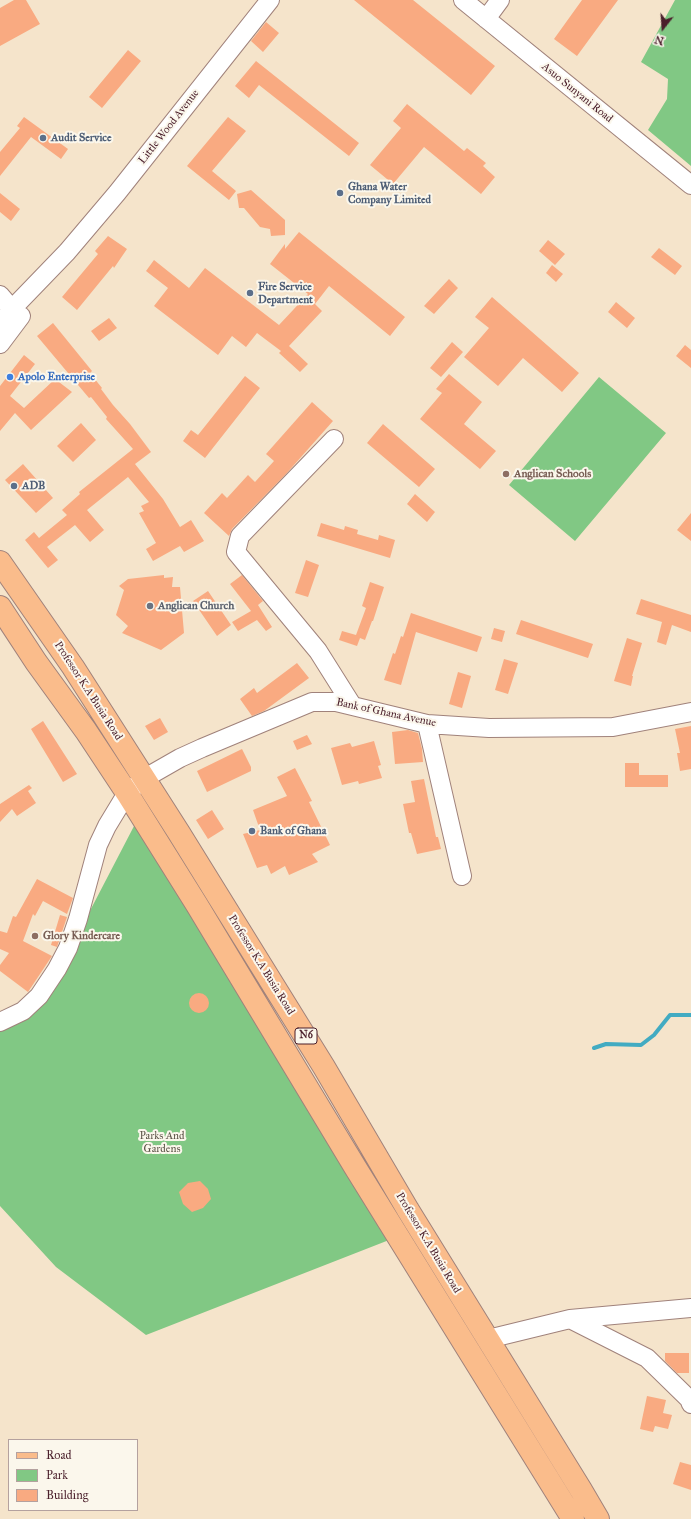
<!DOCTYPE html>
<html>
<head>
<meta charset="utf-8">
<style>
  body { margin:0 }
  #map { position:relative; width:691px; height:1519px; overflow:hidden; background:#f5e4cb; font-family:"IM FELL Great Primer",serif }
  canvas { display:block }
  .legend { position:absolute; left:8px; top:1439px; width:130px; height:72px; box-sizing:border-box; background:#fbf7ec; border:1px solid #b4a19f; margin:0; padding:5px 7px; list-style:none; font-size:12px; color:#4a1f2b }
  .legend li { display:flex; align-items:center; gap:8px; height:20px }
  .legend b { width:20px; border:1px solid #b4a19f }
  .north { position:absolute; left:643px; top:8px; width:40px; height:40px; -webkit-text-stroke:3px #fbf7ec; paint-order:stroke; rotate:197deg; font-size:11px; font-weight:700; line-height:16px; text-align:center; color:#4a1f2b }
  .north::after { content:''; display:block; margin:auto; width:14px; height:18px; background:#4a1f2b; clip-path:polygon(50% 0,100% 100%,50% 72%,0 100%) }
</style>
</head>
<body>
<div id="map">
<canvas width="691" height="1519"></canvas>
<ul class="legend">
<li><b style="height:5px;background:#fabc8b"></b>Road</li>
<li><b style="height:11px;background:#81c884"></b>Park</li>
<li><b style="height:11px;background:#f9aa81"></b>Building</li>
</ul>
<div class="north">N</div>
</div>
<script>
const c = document.querySelector('canvas').getContext('2d');
c.lineJoin = 'round';
function paint(path, color) { c.fillStyle = color; c.fill(path, 'evenodd'); }
const toPath = rows => new Path2D(rows.map(r => 'M' + r).join(''));
function trace(path, color, width, dash) { c.strokeStyle = color; c.lineWidth = width; c.lineCap = dash ? 'butt' : 'round'; c.setLineDash(dash || []); c.stroke(path); }
function label(font, color, halo, rows, align = 'center') {
  c.font = font + ' "IM FELL Great Primer",serif'; c.lineWidth = 4; c.setLineDash([]); c.textBaseline = 'middle'; c.strokeStyle = halo; c.fillStyle = color; for (const [text, x, y, turn = 0] of rows) {
    c.save(); c.translate(x, y); c.rotate((+turn || 0) * Math.PI / 180); c.textAlign = isNaN(turn) ? turn : align; if (halo) c.strokeText(text, 0, 0); c.fillText(text, 0, 0); c.restore();
  }
}
const green = toPath([
  [675,0,691,0,691,166,648,130,667,99,668,79,641,62],
  [599,377,666,433,575,541,509,485],
  [146,803,407,1233,146,1335,56,1267,0,1206,0,1024,67,955]
]);
const stream = toPath([
  [594,1048,606,1044,641,1045,654,1035,670,1015,691,1015]
]);
const building = toPath([
  [14,0,26,0,40,24,0,46,0,8],
  [354,0,413,0,495,66,471,95],
  [582,0,618,0,577,56,554,39],
  [266,22,279,33,263,52,251,41],
  [128,50,141,61,102,108,89,97],
  [256,61,359,143,349,156,259,85,249,98,235,86],
  [407,104,464,151,467,148,486,163,483,166,495,177,481,194,424,147,393,184,370,165,401,128,393,121],
  [24,117,68,149,61,159,31,137,0,176,0,152,20,128,17,126],
  [228,117,246,131,212,171,236,191,229,200,187,166],
  [251,190,285,220,285,235,271,236,270,229,260,227,244,208,239,208,237,194],
  [0,193,20,209,11,221,0,212],
  [299,232,405,317,390,336,329,286,315,304,322,311,289,346,308,364,300,372,279,353,281,351,257,333,246,347,232,336,218,355,154,306,168,288,146,271,154,260,189,288,205,268,279,325,308,294,270,264,285,244,285,249],
  [108,236,127,249,114,268,113,266,77,310,62,297,98,254,95,251],
  [548,240,565,254,555,265,539,251],
  [659,248,682,266,675,275,651,257],
  [552,265,563,274,556,282,546,273],
  [449,279,458,288,434,314,424,306],
  [492,297,579,373,562,392,523,358,498,386,464,357,489,328,475,317],
  [616,302,635,318,627,328,608,312],
  [109,318,117,328,99,341,91,331],
  [53,323,92,371,90,373,102,388,101,389,113,405,130,424,151,452,135,464,163,499,180,527,191,520,204,541,184,552,180,546,153,561,146,549,156,543,139,513,144,511,141,506,149,502,128,477,87,510,104,530,90,542,75,525,47,547,58,560,48,568,25,540,34,532,39,538,67,515,62,510,80,494,79,492,133,449,106,419,107,417,91,397,89,398,37,336],
  [452,342,463,352,441,377,430,368],
  [685,345,691,350,691,368,676,356],
  [24,355,35,364,10,396,24,408,55,379,72,392,31,430,15,413,0,431,0,386],
  [449,374,482,402,464,424,496,451,480,469,420,419,442,393,436,389],
  [245,376,260,388,205,458,183,441,191,430,198,435],
  [312,402,333,421,286,474,232,529,229,536,204,513,222,493,227,498,248,475,255,482,274,461,266,454],
  [81,423,96,440,73,462,57,446],
  [383,424,435,469,419,487,367,443],
  [23,464,53,498,36,513,5,480],
  [415,494,435,512,427,522,407,504],
  [691,513,691,541,677,530],
  [321,523,344,530,345,526,358,530,357,534,378,540,379,535,395,540,390,558,317,536],
  [306,560,319,565,308,597,295,593],
  [164,575,164,578,173,577,172,587,180,587,184,633,161,650,122,633,128,626,116,615,124,590,119,586,128,579],
  [242,575,263,601,258,605,272,627,266,631,257,620,238,631,232,622,251,611,230,584],
  [370,582,384,587,373,621,372,621,365,640,360,638,357,646,339,640,342,631,356,635,366,608,362,606],
  [208,591,231,625,217,636,193,601],
  [641,599,691,615,691,632,672,625,666,645,657,642,662,622,636,614],
  [411,613,482,637,477,652,416,632,401,685,384,680,393,653,395,654,401,636,403,637],
  [521,620,593,644,588,658,516,634],
  [494,628,505,631,502,642,491,639],
  [627,638,642,643,632,676,633,676,631,686,614,681],
  [504,659,518,663,508,694,495,690],
  [297,663,309,678,264,711,252,716,240,699,254,688,257,693],
  [458,672,471,676,462,708,449,704],
  [160,718,168,732,154,740,145,726],
  [43,721,77,774,63,782,31,729],
  [691,726,691,769,680,771,677,753,680,753,675,729],
  [408,730,418,733,422,749,423,762,395,764,392,732],
  [307,735,312,744,297,750,293,741],
  [374,741,381,765,378,766,382,778,359,784,358,781,342,785,331,748,350,743,352,747],
  [242,749,251,767,251,771,207,792,197,771],
  [625,763,639,763,639,775,668,775,668,787,625,787],
  [295,768,312,801,309,802,330,845,312,854,318,862,289,875,285,866,271,874,267,865,257,868,243,834,260,830,253,810,287,796,277,777],
  [424,779,436,837,438,837,441,849,417,854,411,833,409,833,403,804,415,802,411,781],
  [29,785,32,788,28,791,36,803,17,816,12,809,0,822,0,804],
  [212,810,224,829,208,839,196,820],
  [37,879,73,898,67,914,43,901,35,916,33,914,23,941,52,956,28,992,0,971,0,965,9,953,0,949,0,931,7,933,13,916,16,917],
  [60,915,67,917,57,947,51,945],
  '189 1003a10 10 0 1 1 20 0a10 10 0 1 1-20 0Z',
  [200,1181,208,1189,211,1199,203,1208,192,1212,183,1204,179,1192,188,1183],
  [665,1353,689,1353,689,1373,677,1373,665,1361],
  [647,1396,666,1400,663,1413,672,1415,668,1429,655,1426,653,1432,640,1429],
  [680,1462,691,1465,691,1490,673,1484]
]);
const minor = toPath([
  [463,0,691,185],
  [486,19,500,0],
  [0,295,12,309],
  [0,324,12,309,67,252,117,193,270,0],
  [0,344,21,316],
  [334,439,240,536,236,552,318,651,352,705],
  [427,724,462,876],
  [0,1022,23,1011,39,996,57,969,68,948,78,919,98,845,107,826,127,793,145,778,180,758,202,748,312,702,336,702,427,724,489,728,613,727,691,712],
  [570,1319,647,1358,689,1399,691,1404],
  [488,1339,570,1319,691,1308]
]);
const major = toPath([
  [0,562,73,667,179,833,324,1067,408,1210,581,1490,598,1519],
  [0,607,36,662,86,731,127,793,197,905,355,1167,573,1519]
]);
const markers = [
  [43,138,4,"#5c6f8a"],
  [340,193,4,"#5c6f8a"],
  [250,293,4,"#5c6f8a"],
  [10,377,4,"#3f7fe0"],
  [506,474,4,"#8d6e63"],
  [14,486,4,"#5c6f8a"],
  [150,606,4,"#6b7280"],
  [252,831,4,"#5c6f8a"],
  [35,936,4,"#8d6e63"]
];
const shields = [
  [306,1036,22]
];
const shieldNames = [
  ["N6",306,1036]
];
const streetNames = [
  ["Asuo Sunyani Road",577,93,39],
  ["Little Wood Avenue",169,127,-52],
  ["Professor K.A Busia Road",88,691,57],
  ["Bank of Ghana Avenue",386,713,12],
  ["Professor K.A Busia Road",261,965,58],
  ["Professor K.A Busia Road",428,1243,59]
];
const serviceNames = [
  ["Audit Service",51,138],
  ["Ghana Water",348,187],
  ["Company Limited",348,200],
  ["Fire Service",258,287],
  ["Department",258,300],
  ["ADB",22,486],
  ["Bank of Ghana",260,831]
];
const shopNames = [
  ["Apolo Enterprise",18,377]
];
const educationNames = [
  ["Anglican Schools",514,474],
  ["Glory Kindercare",43,936]
];
const worshipNames = [
  ["Anglican Church",158,606]
];
const parkNames = [
  ["Parks And",162,1136],
  ["Gardens",162,1149]
];
paint(green, '#81c884');
trace(stream, '#42abc2', 4);
paint(building, '#f9aa81');
trace(minor, '#a0827b', 20);
trace(major, '#a0827b', 24);
trace(minor, '#fff', 18);
trace(major, '#fabc8b', 22);
for (const [x, y, r, color] of markers) { const dot = new Path2D(); dot.arc(x, y, r, 0, 2 * Math.PI); c.fillStyle = color; c.fill(dot); trace(dot, '#fbf7ec', 1.5); }
for (const [x, y, w] of shields) { const box = new Path2D(); box.roundRect(x - w / 2, y - 8, w, 16, 3); c.fillStyle = '#fbf7ec'; c.fill(box); trace(box, '#4a1f2b', 1); }
label('bold 10px', '#4a1f2b', null, shieldNames);
label('11px', '#4a1f2b', '#fbf7ec', streetNames);
label('bold 11px', '#4e5e75', '#fbf7ec', serviceNames, 'left');
label('bold 11px', '#366cbe', '#fbf7ec', shopNames, 'left');
label('bold 11px', '#785e54', '#fbf7ec', educationNames, 'left');
label('bold 11px', '#5b616d', '#fbf7ec', worshipNames, 'left');
label('11px', '#5a5246', '#fbf7ec', parkNames);
</script>
</body>
</html>
